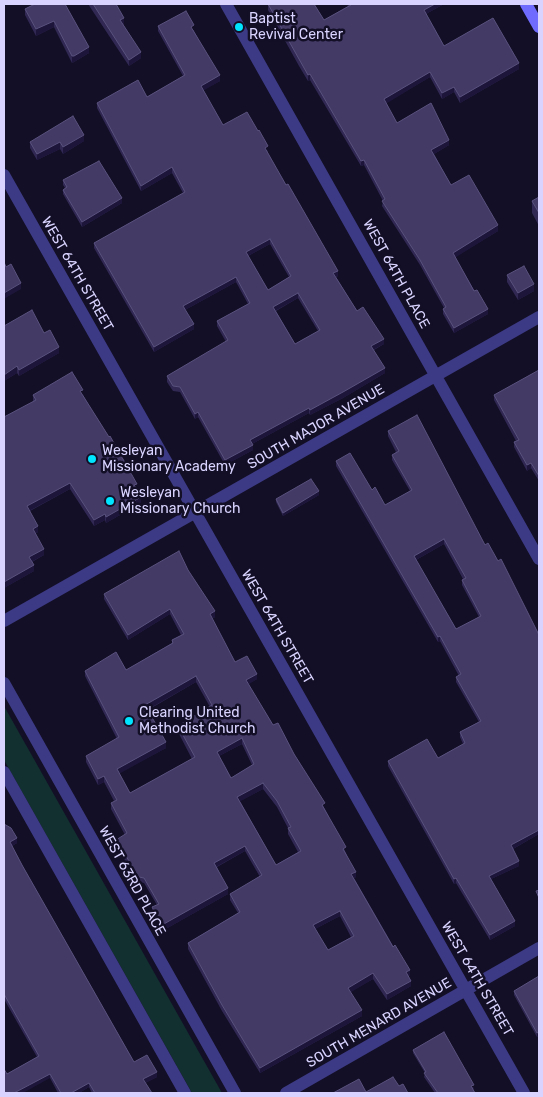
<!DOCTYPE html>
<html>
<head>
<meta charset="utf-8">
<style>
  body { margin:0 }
  #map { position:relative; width:543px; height:1097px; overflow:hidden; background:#130f26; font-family:Rubik,sans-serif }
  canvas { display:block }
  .frame { position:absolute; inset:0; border:5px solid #d9d4ff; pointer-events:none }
</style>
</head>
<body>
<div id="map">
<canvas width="543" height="1097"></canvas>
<div class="frame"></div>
</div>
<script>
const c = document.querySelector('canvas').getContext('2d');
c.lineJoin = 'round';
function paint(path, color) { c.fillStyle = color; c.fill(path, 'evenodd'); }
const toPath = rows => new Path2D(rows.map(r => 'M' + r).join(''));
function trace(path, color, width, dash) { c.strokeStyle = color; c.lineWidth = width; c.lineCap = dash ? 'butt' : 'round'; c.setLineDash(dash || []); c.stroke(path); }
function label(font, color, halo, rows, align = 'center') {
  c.font = font + ' Rubik,sans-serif'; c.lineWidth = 5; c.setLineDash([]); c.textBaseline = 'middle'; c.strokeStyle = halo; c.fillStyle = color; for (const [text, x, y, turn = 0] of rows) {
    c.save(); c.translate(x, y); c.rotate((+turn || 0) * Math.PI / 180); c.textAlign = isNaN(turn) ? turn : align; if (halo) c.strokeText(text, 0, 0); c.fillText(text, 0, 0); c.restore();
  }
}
const green = toPath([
  [4,706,222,1093,192,1093,4,760]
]);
const street = toPath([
  [226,4,539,559],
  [4,175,524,1093],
  [4,621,539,317],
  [4,683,235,1093],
  [4,772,185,1093],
  [286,1093,539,948]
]);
const secondary = toPath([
  [526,4,539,27]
]);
const wall = toPath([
  [35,4,89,53,74,62,72,63,54,27,36,36,25,15,25,9],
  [88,4,116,4,124,24,123,25,141,58,129,66],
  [268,4,324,20,348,6,347,4,444,4,426,14,444,46,519,69,460,103,454,92,442,99,430,77,386,103,397,123,449,145,434,154,451,185,498,231,455,257,488,314,454,333,443,314,443,309,444,308,420,265,382,206,383,201,364,165,361,166,310,80,308,81,299,66,268,10],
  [158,26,194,30,194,31,220,81,203,90,223,125,268,151,267,152,338,276,336,277,357,311,384,344,374,350,385,373,343,398,310,415,309,413,252,444,253,450,225,465,198,417,195,419,180,392,173,391,167,382,167,376,226,342,217,326,217,321,248,304,236,282,185,310,194,329,154,352,94,248,94,243,183,193,172,173,141,191,97,108,97,103,147,97,183,76,158,31],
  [270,244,289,277,268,290,248,256],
  [298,298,318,331,295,344,276,311],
  [84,141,63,154,60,149,37,160,30,148,30,142],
  [63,180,122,203,82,227,63,194,63,190,65,188,63,185],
  [539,197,539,226,532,213,532,201],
  [507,275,534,291,518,300,507,282],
  [44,333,59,353,19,376,17,373,4,381],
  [539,370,539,481,531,468,527,471,514,447,514,442,516,441,494,400,494,395],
  [33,395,83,395,137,489,141,503,106,523,105,520,94,526,70,489,30,511,38,532,35,534,44,555,32,562,34,571,4,588,4,417,33,402],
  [388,431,485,545,539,834,513,849,519,866,491,879,515,926,490,940,456,883,454,884,388,766,388,761,438,758,463,744,460,737,460,732,479,722,456,682,456,677,459,676,440,641,438,642,336,466,336,461,372,490,385,505,410,491,392,460,392,455,396,452,388,436],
  [444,544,463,579,462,580,462,585,479,617,456,629,416,560],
  [319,495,283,516,276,502,276,499],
  [188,570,215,617,212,619,235,662,257,679,248,684,273,725,294,754,325,809,346,853,356,877,354,878,410,975,408,976,411,986,387,1000,373,979,350,992,362,1016,260,1073,222,1011,188,949,188,943,238,913,230,900,230,894,260,877,245,851,217,867,228,894,162,931,152,913,152,907,157,905,144,883,139,882,116,846,116,840,125,835,111,809,111,803,114,801,104,782,98,785,86,762,86,756,117,739,85,676,85,671,126,670,172,643,172,640,181,635,170,614,128,640,104,599,104,594],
  [196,682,210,707,178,726,178,732,192,759,130,793,119,773,166,748,148,710],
  [242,744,252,765,231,778,219,756],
  [263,789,277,807,288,828,288,834,298,852,276,865,240,801],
  [340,916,351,937,328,950,315,929],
  [4,824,17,843,12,846,22,865,134,1062,157,1077,145,1083,152,1093,92,1093,89,1087,79,1093,58,1093,50,1078,7,1074,37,1057,4,999],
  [539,976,539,1036,537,1037,514,995,514,991],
  [413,1050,474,1088,473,1089,475,1093,435,1093,424,1077,425,1073,413,1053]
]);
const shadedWall = toPath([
  [435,4,444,4,424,15,424,10],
  [124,18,124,24,120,26,120,20],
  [54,21,54,27,36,36,36,29],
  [89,47,89,53,74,62,72,63,72,56],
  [141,52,141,58,129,66,129,60],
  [519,63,519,69,460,103,460,97],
  [430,72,430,77,384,105,384,99],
  [310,74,310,80,308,81,308,75],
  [220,75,220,81,201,92,201,86],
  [454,87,454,92,442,99,442,93],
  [84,135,84,141,63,154,63,147],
  [449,140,449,145,431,156,431,150],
  [60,142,60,149,37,160,37,154],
  [364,160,364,165,361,166,361,161],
  [172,167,172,173,141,191,141,186],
  [122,198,122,203,82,227,82,222],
  [498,225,498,231,453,259,453,253],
  [270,239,270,244,246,257,246,252],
  [338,271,338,276,333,278,333,273],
  [236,277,236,282,183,311,183,306],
  [21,283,21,289,4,299,4,293],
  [534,284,534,291,518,300,518,293],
  [298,293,298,298,273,312,273,307],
  [488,309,488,314,454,333,454,328],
  [194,324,194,329,154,352,154,347],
  [384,339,384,344,371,351,371,346],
  [59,347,59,353,19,376,19,370],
  [17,366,17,373,4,381,4,375],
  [385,368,385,373,343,398,310,415,310,410],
  [309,408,309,413,250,445,250,440],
  [198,412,198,417,195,419,195,414],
  [253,445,253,450,225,465,225,460],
  [531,463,531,468,527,471,527,465],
  [70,483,70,489,27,512,27,506],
  [319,491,319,495,283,516,283,513],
  [141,497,141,503,106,523,106,517],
  [105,514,105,520,94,526,94,520],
  [38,526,38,532,33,535,33,529],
  [444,539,444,544,414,561,414,556],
  [44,549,44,555,29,563,29,557],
  [34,565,34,571,4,588,4,582],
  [170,609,170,614,128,640,128,635],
  [215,611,215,617,210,620,210,614],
  [440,636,440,641,438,642,438,637],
  [257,674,257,679,246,686,246,680],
  [196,676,196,682,145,711,145,705],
  [242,738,242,744,217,757,217,752],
  [166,742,166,748,117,775,117,769],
  [104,776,104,782,98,785,98,779],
  [263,783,263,789,237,803,237,797],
  [539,830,539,834,511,850,511,845],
  [17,838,17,843,10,847,10,842],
  [245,846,245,851,214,868,214,863],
  [519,861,519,866,489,880,489,876],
  [356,872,356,877,351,880,351,874],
  [456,878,456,883,454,884,454,879],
  [228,888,228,894,162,931,162,925],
  [340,911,340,916,313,930,313,925],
  [515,921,515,926,490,940,490,935],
  [410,970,410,975,406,978,406,972],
  [373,973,373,979,348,994,348,988],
  [411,981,411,986,387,1000,387,994],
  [362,1010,362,1016,260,1073,260,1068],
  [539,1032,539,1036,537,1037,537,1033],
  [157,1072,157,1077,143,1084,143,1079],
  [50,1074,50,1078,23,1093,14,1093],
  [89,1083,89,1087,79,1093,71,1093]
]);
const building = toPath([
  [35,4,65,4,89,47,74,56,72,56,54,21,36,29,25,9,35,4],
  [93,4,116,4,124,18,120,20,141,52,129,60,93,4],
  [268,4,314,4,324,20,351,5,350,4,435,4,424,10,444,46,493,18,519,63,460,97,454,87,442,93,430,72,384,99,397,123,431,103,449,140,431,150,451,185,469,175,498,225,453,253,474,291,477,290,488,309,454,328,443,309,446,307,420,260,382,201,385,199,364,160,361,161,310,74,308,75,268,4],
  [186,11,194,25,191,27,220,75,201,86,223,125,247,112,258,131,259,130,268,146,265,148,286,185,288,184,338,271,333,273,357,311,363,307,384,339,371,346,385,368,343,392,310,410,309,408,250,440,253,445,225,460,198,412,195,414,180,387,173,386,167,376,228,340,217,321,250,303,236,277,183,306,194,324,154,347,94,243,185,192,172,167,141,186,97,103,138,80,147,97,185,75,158,26,186,11],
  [270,239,291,276,268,290,246,252,270,239],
  [298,293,320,330,295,344,273,307,298,293],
  [73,116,84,135,63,147,60,142,37,154,30,142,73,116],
  [99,161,122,198,82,222,63,190,67,187,63,180,99,161],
  [539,197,539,213,532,201,539,197],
  [4,262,6,267,11,264,21,283,4,293,4,262],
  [524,266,534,284,518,293,507,275,524,266],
  [32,310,44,333,50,330,59,347,19,370,17,366,4,375,4,326,32,310],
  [539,370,539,476,531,463,527,465,514,442,519,440,494,395,539,370],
  [72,372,83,390,80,391,109,437,110,436,137,484,134,485,141,497,106,517,105,514,94,520,70,483,27,506,38,526,33,529,44,549,29,557,34,565,4,582,4,417,36,400,33,395,72,372],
  [417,415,485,545,488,543,498,561,501,559,539,635,539,830,511,845,519,861,489,876,515,921,490,935,456,878,454,879,388,761,427,739,438,758,465,743,460,732,481,721,456,677,461,674,440,636,438,637,336,461,350,453,372,490,375,487,385,505,412,490,392,455,399,451,388,431,417,415],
  [444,539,466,578,462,580,481,616,456,629,414,556,444,539],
  [311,479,319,491,283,513,276,499,311,479],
  [179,551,188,570,215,611,210,614,235,662,247,656,257,674,246,680,273,725,278,723,294,754,325,803,322,805,346,847,343,849,356,872,351,874,393,947,395,945,410,970,406,972,411,981,387,994,373,973,348,988,362,1010,260,1068,222,1005,188,943,240,912,230,894,262,875,245,846,214,863,228,888,162,925,152,907,159,904,144,878,139,877,116,840,127,833,111,803,117,800,104,776,98,779,86,756,119,737,85,671,116,652,126,670,173,643,172,640,184,634,170,609,128,635,104,594,179,551],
  [196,676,212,705,178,726,195,757,130,793,117,769,166,742,145,705,196,676],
  [242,738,254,764,231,778,217,752,242,738],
  [263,783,277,801,291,827,288,828,301,851,276,865,237,797,263,783],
  [340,911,354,936,328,950,313,925,340,911],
  [4,824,11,828,17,838,10,842,22,865,134,1062,147,1055,157,1072,143,1079,152,1093,95,1093,89,1083,71,1093,61,1093,50,1074,14,1093,4,1093,4,1069,7,1074,39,1056,4,994,4,824],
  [539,890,539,898,536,891,539,890],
  [539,976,539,1032,537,1033,514,991,539,976],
  [444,1032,474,1085,471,1086,475,1093,438,1093,424,1073,426,1072,413,1050,444,1032],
  [393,1077,399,1086,403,1084,408,1093,333,1093,359,1079,366,1092,393,1077]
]);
const markers = [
  [239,27,5,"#00e5ff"],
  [92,459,5,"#00e5ff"],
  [110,501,5,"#00e5ff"],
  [129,721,5,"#00e5ff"]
];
const poiNames = [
  ["Baptist",249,19],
  ["Revival Center",249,35],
  ["Wesleyan",102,451],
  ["Missionary Academy",102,467],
  ["Wesleyan",120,493],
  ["Missionary Church",120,509],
  ["Clearing United",139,713],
  ["Methodist Church",139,729]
];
const streetNames = [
  ["WEST 64TH STREET",77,274,60],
  ["WEST 64TH PLACE",396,274,61],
  ["SOUTH MAJOR AVENUE",316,427,-30],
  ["WEST 64TH STREET",277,627,60],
  ["WEST 63RD PLACE",132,881,61],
  ["WEST 64TH STREET",477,979,60],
  ["SOUTH MENARD AVENUE",379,1023,-30]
];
paint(green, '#12302f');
trace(street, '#3d3a85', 12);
trace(secondary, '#6f6bff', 12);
paint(wall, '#312854');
paint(shadedWall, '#1d163a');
paint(building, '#433a66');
trace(building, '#5a527e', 1);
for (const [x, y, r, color] of markers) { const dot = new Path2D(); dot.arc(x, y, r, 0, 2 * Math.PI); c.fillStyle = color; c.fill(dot); trace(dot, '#130f26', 2); }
label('14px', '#d9d4ff', '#130f26', poiNames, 'left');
label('14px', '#d9d4ff', '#130f26', streetNames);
</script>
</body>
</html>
